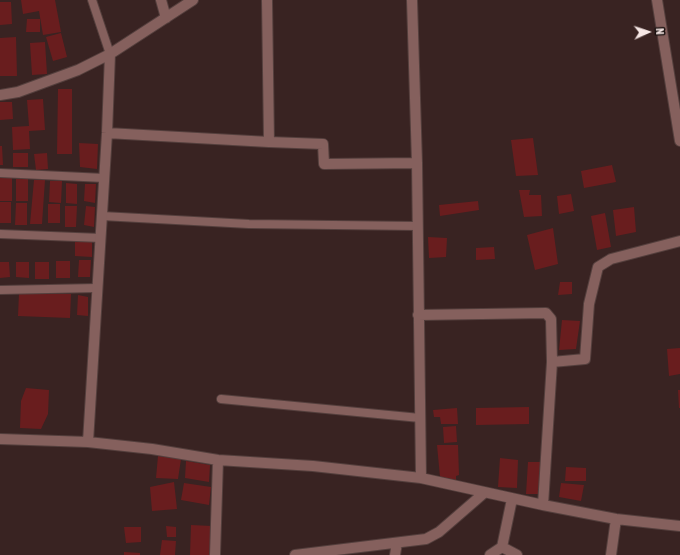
<!DOCTYPE html>
<html>
<head>
<meta charset="utf-8">
<style>
  body { margin:0 }
  #map { position:relative; width:680px; height:555px; overflow:hidden; background:#392322; font-family:"Asap Condensed",sans-serif }
  canvas { display:block }
  .north { position:absolute; left:628px; top:12px; width:40px; height:40px; -webkit-text-stroke:3px #19100f; paint-order:stroke; rotate:87deg; font-size:11px; font-weight:700; line-height:16px; text-align:center; color:#f7e8e6 }
  .north::after { content:''; display:block; margin:auto; width:14px; height:18px; background:#f7e8e6; clip-path:polygon(50% 0,100% 100%,50% 72%,0 100%) }
</style>
</head>
<body>
<div id="map">
<canvas width="680" height="555"></canvas>
<div class="north">N</div>
</div>
<script>
const c = document.querySelector('canvas').getContext('2d');
c.lineJoin = 'round';
function paint(path, color) { c.fillStyle = color; c.fill(path, 'evenodd'); }
const toPath = rows => new Path2D(rows.map(r => 'M' + r).join(''));
function trace(path, color, width, dash) { c.strokeStyle = color; c.lineWidth = width; c.lineCap = dash ? 'butt' : 'round'; c.setLineDash(dash || []); c.stroke(path); }
const building = toPath([
  [21,0,55,0,61,32,43,35,39,11,23,14],
  [0,2,11,2,12,24,0,25],
  [27,19,40,19,40,32,26,32],
  [61,33,67,57,53,61,46,37],
  [16,37,17,76,0,76,0,38],
  [45,42,47,74,32,75,30,43],
  [58,89,72,89,72,154,57,154],
  [43,99,45,130,29,131,30,149,13,150,12,127,29,126,27,100],
  [0,102,12,102,13,119,0,120],
  [533,138,538,175,516,176,511,140],
  [79,143,98,144,97,169,80,167],
  [0,146,2,146,3,165,0,165],
  [13,153,28,153,28,167,13,167],
  [47,153,48,169,36,170,34,154],
  [612,165,616,182,584,188,581,171],
  [0,177,12,177,12,201,0,201],
  [16,179,28,179,28,201,16,201],
  [34,180,45,180,42,224,30,224],
  [50,181,62,181,61,203,49,202],
  [66,183,77,184,77,204,66,203],
  [85,184,96,184,95,203,84,201],
  [519,190,530,190,529,195,541,195,542,216,524,217],
  [571,194,574,211,559,214,557,196],
  [478,201,479,210,440,216,439,205],
  [0,202,11,202,11,223,0,223],
  [16,203,27,203,27,225,15,225],
  [48,204,60,204,60,223,48,223],
  [65,206,77,206,76,227,65,227],
  [86,206,95,207,94,227,84,225],
  [634,207,636,232,616,236,613,210],
  [605,213,611,247,597,250,591,216],
  [553,228,558,264,535,270,527,235],
  [428,237,447,238,446,257,429,258],
  [75,241,92,241,92,257,75,256],
  [494,247,495,259,476,260,476,248],
  [79,260,91,260,90,277,78,277],
  [56,261,70,261,70,278,56,278],
  [0,262,9,262,10,277,0,278],
  [16,262,29,262,29,278,16,277],
  [35,262,49,262,49,279,35,279],
  [560,282,572,282,572,294,558,295],
  [19,293,71,294,70,318,18,316],
  [78,295,88,297,88,316,77,315],
  [562,320,580,321,576,349,559,350],
  [680,348,680,374,669,376,667,349],
  [26,388,49,390,48,414,41,429,20,428,21,401],
  [678,390,680,390,680,408,679,408],
  [529,407,529,424,476,425,476,408],
  [457,408,458,424,441,424,440,417,434,417,433,410],
  [456,426,457,442,444,443,443,427],
  [437,445,458,445,459,475,456,476,456,480,440,477],
  [158,456,181,459,178,479,156,478],
  [500,458,518,460,517,488,498,487],
  [186,461,210,465,209,482,185,478],
  [528,462,541,462,540,494,526,494],
  [566,467,586,468,586,481,565,481],
  [174,482,177,509,152,511,150,487],
  [184,483,211,487,209,505,181,500],
  [561,483,584,485,581,501,559,497],
  [191,525,212,526,210,555,190,555],
  [166,526,176,527,176,537,167,537],
  [124,527,141,527,141,542,126,543],
  [162,540,176,541,175,555,160,555],
  [124,552,140,553,140,555,124,555]
]);
const service = toPath([
  [92,0,110,54],
  [0,173,104,178],
  [102,216,249,224,418,226],
  [0,234,101,238],
  [0,290,97,288],
  [221,399,420,418]
]);
const minor = toPath([
  [161,0,166,18],
  [267,0,269,142,323,144,324,164,417,163],
  [412,0,417,163,421,478],
  [657,0,680,141],
  [0,95,18,92,78,70,110,54,193,0],
  [107,133,269,142],
  [418,315,546,313,551,319,552,362,585,359,589,304,598,267,611,259,680,241],
  [0,439,88,442,152,449,218,460,313,466,421,478,543,505,616,519,680,526],
  [88,442,107,133,110,54],
  [543,505,552,362],
  [502,547,517,555],
  [215,555,218,460],
  [295,555,426,539,439,532,484,493],
  [395,555,397,543],
  [490,555,502,547,512,499],
  [611,555,616,519]
]);
paint(building, '#691d1e');
trace(service, '#543f3d', 10);
trace(minor, '#543f3d', 12);
trace(service, '#85605d', 8);
trace(minor, '#85605d', 10);
</script>
</body>
</html>
